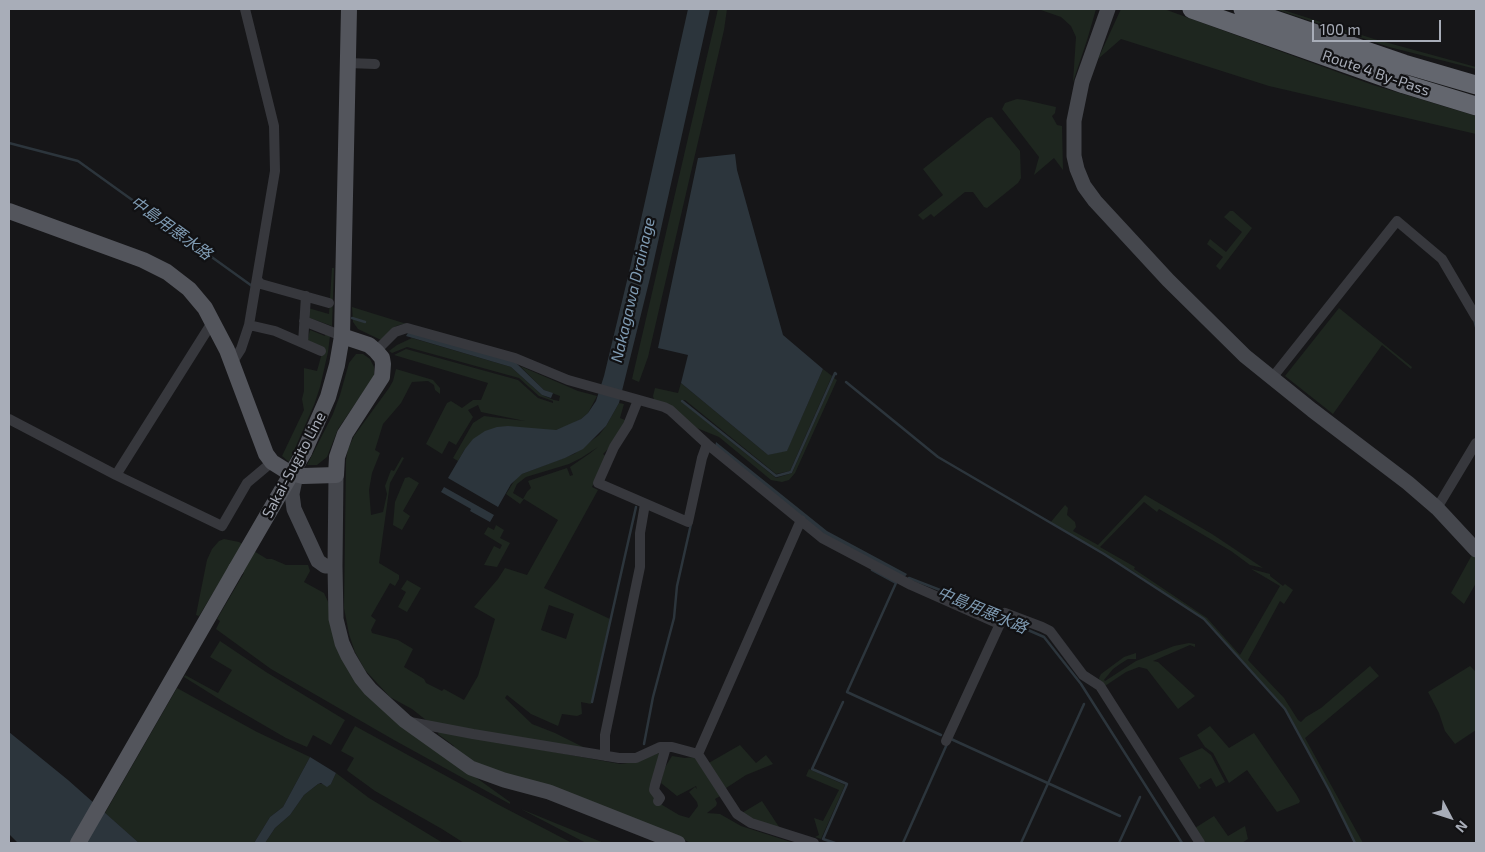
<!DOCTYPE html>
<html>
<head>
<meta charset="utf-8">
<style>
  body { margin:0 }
  #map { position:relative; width:1485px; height:852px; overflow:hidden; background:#161618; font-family:"Exo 2",sans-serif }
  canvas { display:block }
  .frame { position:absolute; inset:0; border:10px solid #a8adb8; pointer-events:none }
  .north { position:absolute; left:1425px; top:792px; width:50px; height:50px; -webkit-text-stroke:4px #111113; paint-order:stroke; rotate:130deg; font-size:14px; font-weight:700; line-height:20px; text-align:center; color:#a8adb8 }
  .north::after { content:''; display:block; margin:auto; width:18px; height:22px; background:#a8adb8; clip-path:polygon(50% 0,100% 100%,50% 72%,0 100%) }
  .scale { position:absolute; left:1312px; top:20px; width:129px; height:22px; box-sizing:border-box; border:2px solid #a8adb8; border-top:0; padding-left:6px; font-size:15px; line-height:18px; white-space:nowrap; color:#a8adb8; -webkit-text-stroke:4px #111113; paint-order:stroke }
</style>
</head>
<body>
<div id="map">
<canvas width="1485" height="852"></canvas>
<div class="frame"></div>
<div class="north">N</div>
<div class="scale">100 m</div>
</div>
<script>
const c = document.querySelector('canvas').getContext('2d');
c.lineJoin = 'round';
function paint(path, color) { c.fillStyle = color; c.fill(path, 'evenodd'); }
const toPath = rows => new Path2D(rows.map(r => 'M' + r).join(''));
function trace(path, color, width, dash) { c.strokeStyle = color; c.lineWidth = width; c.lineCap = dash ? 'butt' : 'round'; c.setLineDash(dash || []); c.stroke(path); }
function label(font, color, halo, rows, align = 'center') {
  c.font = font + ' "Exo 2","Noto Sans JP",sans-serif'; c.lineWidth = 4.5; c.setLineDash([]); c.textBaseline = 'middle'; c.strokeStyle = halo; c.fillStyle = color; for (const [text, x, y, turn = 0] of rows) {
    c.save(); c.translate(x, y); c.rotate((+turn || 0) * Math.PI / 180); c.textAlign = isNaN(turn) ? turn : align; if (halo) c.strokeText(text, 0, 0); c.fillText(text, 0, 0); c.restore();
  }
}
const green = toPath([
  [718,9,727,9,724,30,648,357,639,382,632,379],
  [1038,9,1096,9,1088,37,1073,82,1076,37,1071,26,1061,17],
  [1121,9,1164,9,1373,85,1476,116,1476,134,1269,86,1121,39,1098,59],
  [1275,9,1280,9,1374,39,1476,67,1476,69,1389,47],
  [1017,99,1025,100,1056,107,1055,113,1052,116,1057,125,1062,126,1063,170,1054,158,1034,175,1039,157,1002,109,1005,103],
  [992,117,1020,151,1021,178,1018,183,987,208,984,207,973,192,965,192,934,217,931,214,923,220,918,215,943,195,923,169,987,118],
  [1230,211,1233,211,1252,228,1220,270,1216,266,1223,257,1207,244,1210,239,1226,252,1242,232,1224,217],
  [332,268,334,268,332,326,310,318,308,313,308,308,329,314],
  [352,307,410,325,403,324,396,326,381,340,358,329,353,322],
  [1339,308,1412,367,1411,369,1382,345,1333,414,1285,376],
  [310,330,325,336,325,334,330,336,328,352,320,387,314,405,289,462,282,456,304,410,302,399,304,391,304,368,317,371,322,353,307,342],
  [412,338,511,367,542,395,554,400,559,401,560,396,544,390,520,366,578,391,597,396,588,413,581,419,572,424,556,430,544,430,465,449,458,461,453,458,473,423,484,416,525,421,481,412,478,405,468,410,473,417,456,445,449,441,442,454,426,444,447,403,451,401,462,408,473,400,481,400,488,383,394,355,406,349,518,380,538,398,553,403,553,401,539,396,519,378,407,347,392,353,389,351,397,345],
  [356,354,363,354,370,359,374,367,374,376,338,429,327,457,317,465,307,465,333,414,340,395,349,363],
  [396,369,433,380,440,388,440,394,435,390,434,385,428,381,412,382,401,403,383,424,375,450,380,453,372,473,369,490,371,515,383,512,387,494,385,486,391,470,394,471,402,457,404,458,390,483,379,563,399,575,399,579,395,586,390,583,371,616,376,620,371,630,372,633,398,640,413,649,404,667,424,679,426,683,442,691,444,689,464,700,478,676,495,619,474,607,498,579,505,568,527,575,558,520,524,499,520,504,506,494,516,478,522,474,574,454,599,435,606,426,619,403,624,404,620,418,627,421,614,443,603,454,607,457,592,487,598,490,544,588,610,619,591,704,581,702,582,714,577,716,562,714,558,726,531,714,507,695,505,698,532,724,555,733,589,750,431,724,412,709,390,697,365,670,355,652,349,634,344,608,346,460,348,449,354,436,389,388,393,381],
  [598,447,589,454,570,467,573,475,570,476,567,468,528,481,531,488,527,492,523,499,513,493,517,484,526,477,569,464,581,458],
  [549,605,574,614,566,639,541,630],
  [823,369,832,376,790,471,776,474,685,400,682,400,682,402,776,478,792,473,834,378,837,380,795,473,789,480,782,482,771,480,719,437,692,426,654,400,653,396,655,388,678,393,681,383,768,455,787,450],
  [409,477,419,483,403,511,410,516,402,530,393,525,395,502,405,478],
  [1145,495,1212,534,1263,568,1250,565,1231,551,1159,509,1157,512,1144,502,1100,547,1135,567,1134,569,1207,618,1240,655,1280,586,1251,569,1270,574,1270,576,1283,586,1285,584,1293,590,1284,604,1280,601,1248,660,1284,698,1298,720,1301,722,1306,717,1321,708,1370,666,1379,676,1305,738,1363,843,1355,843,1329,790,1285,709,1215,630,1204,619,1131,570,1050,523,1065,505,1068,508,1067,515,1075,522,1076,527,1073,531,1098,545],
  [496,525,504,530,500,538,510,543,497,567,484,565,494,546,500,549,502,545,484,534,488,527,494,530],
  [224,539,239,542,267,559,272,559,286,565,308,565,310,571,304,582,324,593,329,604,331,629,407,728,510,802,510,804,394,740,271,669,216,629,220,621,217,619,244,573,230,565,199,616,196,615,207,560,212,549,219,541],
  [1473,553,1476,557,1476,583,1464,604,1451,593],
  [407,580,421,588,407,612,398,607,406,592,401,589],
  [220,641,266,672,345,720,331,745,313,735,307,747,286,738,224,702,184,677,185,675,218,693,232,670,210,657],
  [1189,643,1195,644,1195,647,1190,645,1153,661,1158,662,1195,696,1178,709,1147,669,1139,667,1126,672,1105,686,1100,682,1099,678,1101,674,1124,657,1136,653,1136,659,1128,659,1120,664,1113,669,1104,680,1105,681,1136,661,1174,646],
  [1470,666,1476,672,1476,730,1455,744,1445,731,1439,713,1428,692],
  [177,688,257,732,310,757,283,807,270,817,254,843,139,843,105,813],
  [355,726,499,805,572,843,464,843,442,829,375,791,349,772,347,770,354,758,341,751],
  [1210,726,1229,748,1254,733,1296,794,1300,801,1299,803,1277,812,1247,770,1229,783,1213,753,1205,747,1197,735],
  [439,731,620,764,635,762,658,753,660,754,654,800,679,815,689,818,698,806,697,802,689,792,695,787,697,789,696,786,677,796,661,783,664,769,672,756,685,758,696,757,722,795,715,799,717,803,716,806,707,813,720,814,741,826,794,843,691,843,658,829,506,776,471,761,453,748,454,746,438,734],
  [740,745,756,763,766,755,773,764,746,775,723,790,707,764],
  [1202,748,1211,755,1225,782,1216,787,1211,778,1199,785,1201,788,1199,789,1179,758],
  [809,769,845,785,821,839,815,837,819,835,814,818,823,821,839,790,806,776],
  [336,773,369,798,443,843,265,843,275,828,290,815,304,795,318,784,331,784],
  [762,801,781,830,757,822,742,813],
  [521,809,604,843,586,843],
  [1214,816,1228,836,1245,826,1248,839,1242,843,1204,843,1195,828]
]);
const water = toPath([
  [688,9,710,9,650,278,619,403,606,426,583,449,565,458,522,474,511,484,498,507,448,478,465,449,473,439,485,431,497,427,508,426,556,430,581,419,588,413,596,401,604,376,631,264],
  [735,154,737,170,783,335,823,369,787,451,768,455,681,383,688,355,658,348,698,158],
  [409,331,514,361,544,390,553,393,551,398,542,395,511,367,406,336],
  [716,442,827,531,907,574,904,578,830,539,715,447],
  [444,487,494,515,490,522,470,511,471,509,441,492],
  [9,732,68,780,139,843,18,843,9,834],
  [310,757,336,773,331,784,327,787,321,783,318,784,304,795,290,815,275,828,265,843,254,843,270,817,283,807]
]);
const stream = toPath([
  [9,143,78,161,252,286],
  [352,318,365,322],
  [1474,319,1476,327],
  [846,382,938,457,1104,554,1204,619,1285,709,1329,790,1355,843],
  [682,401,776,476,791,472,835,373,836,374],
  [872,570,896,583,847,692,941,735],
  [909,578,953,595,1000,618],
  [1005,620,1044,637,1081,684,1182,843],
  [592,702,636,507],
  [951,739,1120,816],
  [644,744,653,697,674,618,677,586,691,524],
  [835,843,823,839,847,784,812,769,843,702],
  [903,843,947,744],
  [1021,843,1084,704],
  [1119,843,1140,797]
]);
const street = toPath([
  [348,63,375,64],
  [257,280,261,284,329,303],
  [304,321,342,336],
  [249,325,275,331,321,351],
  [303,343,306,296],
  [376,351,395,332,407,328,515,358,568,380,664,407,670,410,707,444,822,538,911,585,999,624],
  [232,363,241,349,249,325,275,171,274,126,245,9],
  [1272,378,1397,221,1442,259,1476,317],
  [638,400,628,425,614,447,598,483,688,522,702,458,707,444],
  [9,419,116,475,213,321],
  [116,475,222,526,247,483,272,462],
  [1437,508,1476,443],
  [801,520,698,754,737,814,751,823,814,843],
  [410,722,473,734,619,758,636,758,660,747,672,747,698,754],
  [946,741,1005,613,1042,627,1050,631,1083,675,1100,686,1200,843],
  [605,756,605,735,640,567,640,533,645,504],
  [658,801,660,798,654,790,655,785,666,747]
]);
const secondary = toPath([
  [1108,9,1082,82,1074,121,1074,156,1077,169,1084,186,1095,201,1168,280,1245,356,1312,410,1408,483,1437,508,1476,550],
  [296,475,292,494,294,509,318,561,325,566,335,566],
  [336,475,335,566,336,619,342,643,348,656,361,678,370,689,405,721,471,768,504,780,549,792,678,843]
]);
const primary = toPath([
  [9,211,143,260,167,272,189,289,205,308,227,350,266,454,272,462,288,472,303,476,336,475,337,457,345,434,382,377,383,364,382,358,376,351,369,345,342,336],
  [304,452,328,397,337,365,342,336,349,9],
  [78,843,236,569]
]);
const highway = toPath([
  [1192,9,1404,84,1476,106],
  [1243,9,1404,64,1476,85]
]);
const primaryBridge = toPath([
  [236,569,304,452]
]);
const streetNames = [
  ["Route 4 By-Pass",1376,73,19],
  ["Sakai-Sugito Line",294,465,-62]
];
const waterNames = [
  ["中島用悪水路",171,228,36],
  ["Nakagawa Drainage",633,290,-77],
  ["中島用悪水路",982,610,23]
];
paint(green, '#1e261f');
paint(water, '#2c353c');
trace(stream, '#2c353c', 2.5);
trace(street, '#37383d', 10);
trace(secondary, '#45474d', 15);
trace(primary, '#53555c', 16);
trace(highway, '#63666e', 19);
trace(primaryBridge, '#53555c', 16);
label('15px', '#a8adb8', '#111113', streetNames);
label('italic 16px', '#7f9bb3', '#111113', waterNames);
</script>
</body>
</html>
